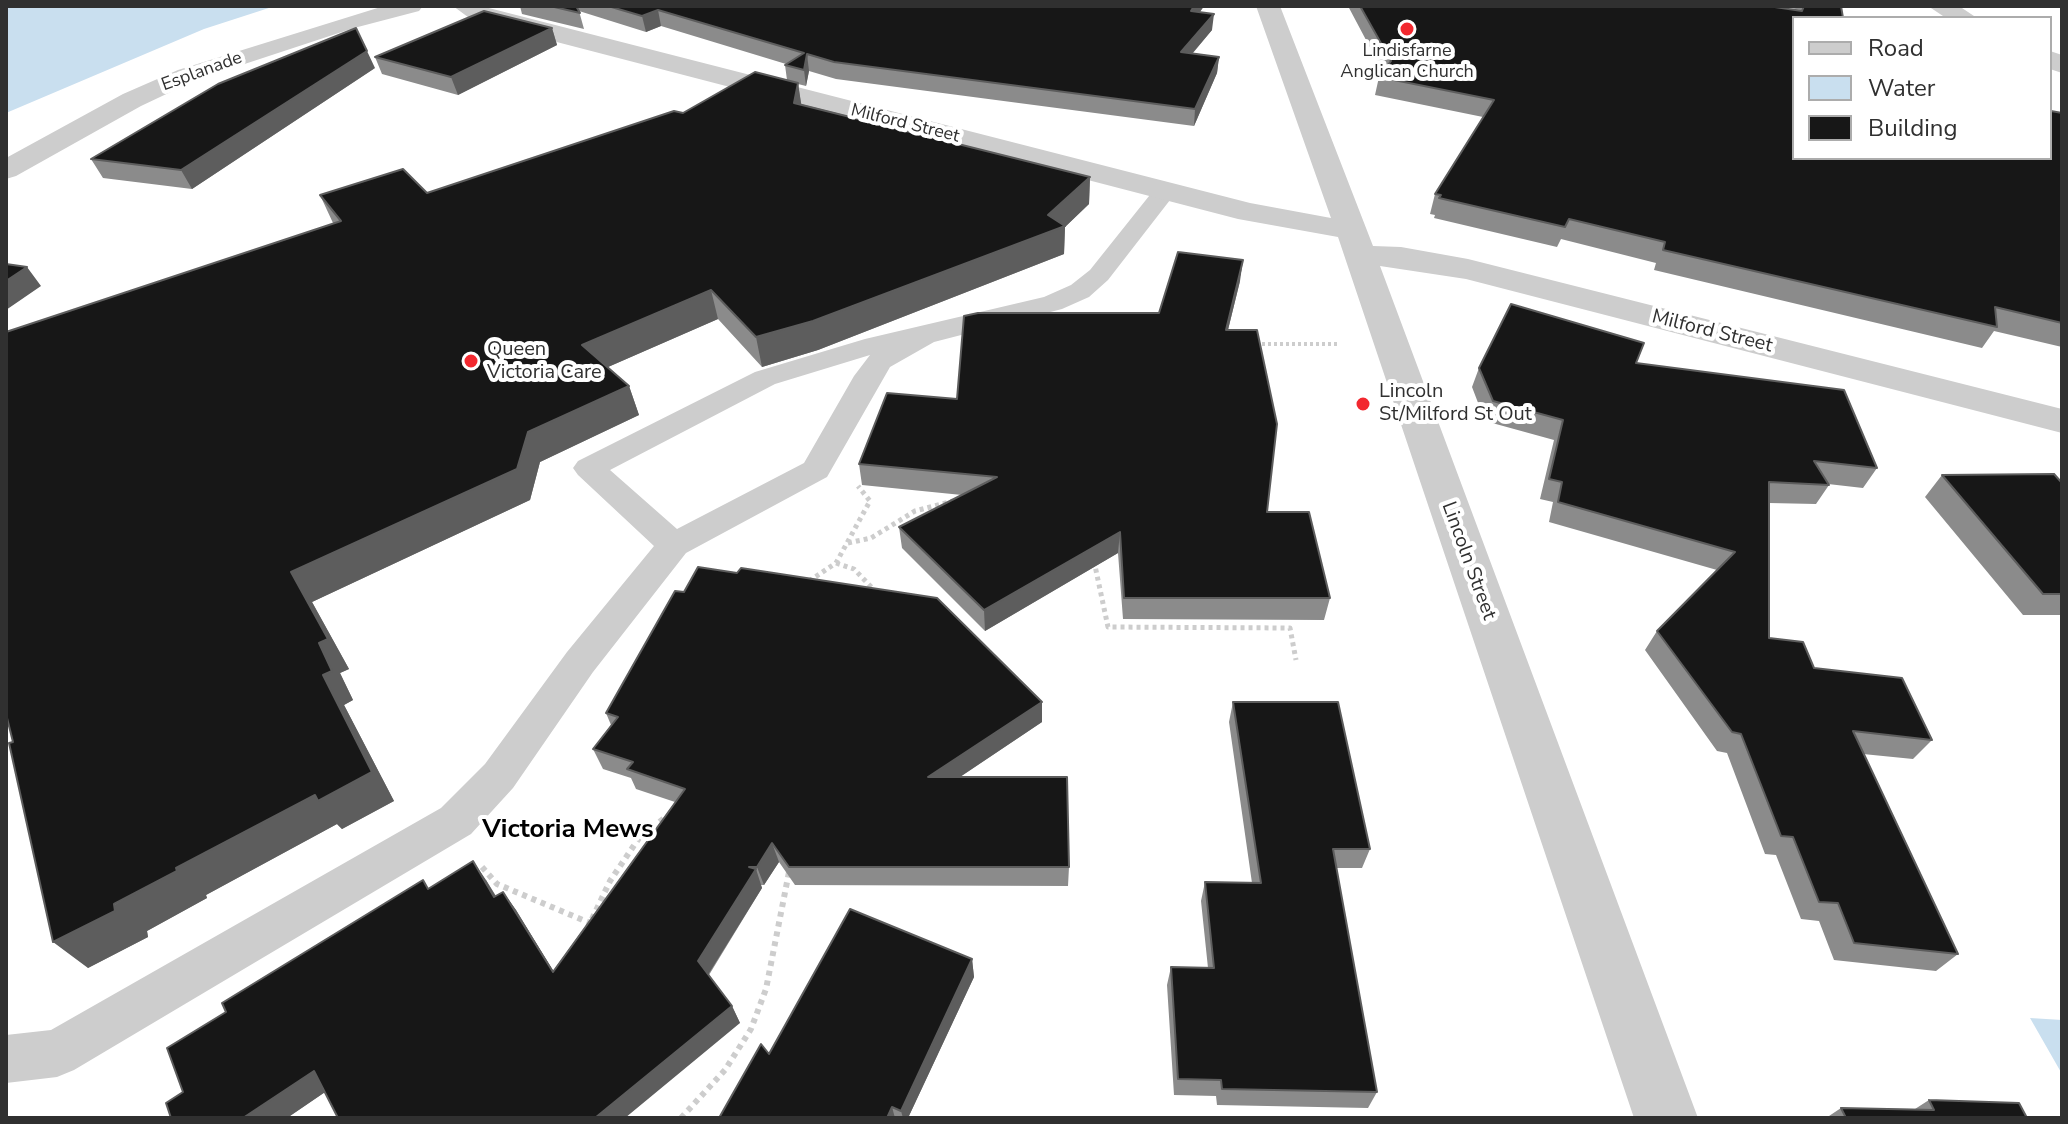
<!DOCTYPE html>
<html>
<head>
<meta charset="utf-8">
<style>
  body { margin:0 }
  #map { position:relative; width:2068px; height:1124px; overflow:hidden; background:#fff; font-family:"Nunito Sans",sans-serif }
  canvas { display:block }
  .frame { position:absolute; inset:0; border:8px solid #303030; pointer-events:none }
  .legend { position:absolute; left:1792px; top:16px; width:260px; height:144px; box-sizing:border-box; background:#fff; border:2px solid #acacac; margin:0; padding:10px 14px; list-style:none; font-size:24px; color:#303030 }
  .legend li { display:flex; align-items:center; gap:16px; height:40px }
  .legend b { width:40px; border:2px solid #acacac }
</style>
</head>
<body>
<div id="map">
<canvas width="2068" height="1124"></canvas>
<div class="frame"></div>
<ul class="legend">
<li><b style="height:10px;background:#cdcdcd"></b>Road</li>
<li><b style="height:22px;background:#c9dfef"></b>Water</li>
<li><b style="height:22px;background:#171717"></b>Building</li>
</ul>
</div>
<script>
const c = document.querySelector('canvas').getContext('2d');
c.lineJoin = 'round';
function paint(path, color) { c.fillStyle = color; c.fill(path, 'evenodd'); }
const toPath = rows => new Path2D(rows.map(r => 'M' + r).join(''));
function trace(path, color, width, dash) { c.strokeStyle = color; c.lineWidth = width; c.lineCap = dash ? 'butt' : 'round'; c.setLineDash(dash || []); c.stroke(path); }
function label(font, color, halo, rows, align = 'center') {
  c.font = font + ' "Nunito Sans",sans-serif'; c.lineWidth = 8; c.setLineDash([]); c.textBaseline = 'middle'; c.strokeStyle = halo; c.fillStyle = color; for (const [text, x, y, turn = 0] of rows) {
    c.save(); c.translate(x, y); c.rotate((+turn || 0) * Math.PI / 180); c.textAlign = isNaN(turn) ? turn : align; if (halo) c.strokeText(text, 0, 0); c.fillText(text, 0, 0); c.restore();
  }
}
const water = toPath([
  [6,6,275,6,204,29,6,113],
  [2030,1018,2062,1020,2062,1074]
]);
const pathFar2 = toPath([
  [1256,344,1338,344]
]);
const pathFar1 = toPath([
  [848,543,871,538,915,511,953,501],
  [1094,561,1108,627,1290,628,1296,660],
  [836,563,854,569,876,592],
  [809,581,836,563,870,501,858,486]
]);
const path = toPath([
  [482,867,497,884,590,923],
  [592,919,610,881,639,838,667,816],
  [681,1118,725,1070,751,1029,766,989,789,872]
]);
const lane = toPath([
  [1165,184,1173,186,1177,191,1108,280,1089,297,1062,309,934,342,890,367,827,477,686,553,593,672,513,788,471,834,74,1070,57,1077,6,1083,6,1035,51,1030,441,808,485,764,567,652,654,546,578,475,573,468,578,461,755,372,865,339,1044,297,1071,285,1090,270,1157,186,1165,184],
  [870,355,854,376,804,463,677,529,610,470,775,384,870,355]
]);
const street = toPath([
  [384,6,423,6,419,11,354,28,196,80,141,106,16,176,6,179,6,158,123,94,178,70,384,6],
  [453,6,481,6,1250,203,1331,218,1256,6,1280,6,1373,246,1401,247,1468,259,2062,409,2062,433,1466,279,1380,266,1698,1118,1634,1118,1338,237,1238,219,472,20,453,6],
  [1928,6,1959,6,1977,18,1946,18,1928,6],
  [2050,51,2062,55,2062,73,2050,69,2050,51]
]);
const wall = toPath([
  [520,6,1204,6,1200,12,1212,30,1193,53,1219,57,1217,73,1194,126,836,79,809,71,806,86,798,84,801,104,1090,177,1089,204,1065,227,1064,254,818,350,762,367,718,319,608,367,629,386,639,415,540,462,530,500,312,602,349,669,340,673,353,700,344,705,394,801,342,829,337,824,206,895,207,898,147,931,148,937,88,968,13,742,333,223,320,195,427,193,787,80,785,65,786,64,661,26,646,32,579,11,584,29,522,14],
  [1348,6,1768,6,1802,10,1778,6,1841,6,1794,18,2051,111,2062,113,2062,347,1994,331,1982,348,1654,270,1656,263,1561,239,1557,247,1434,218,1435,215,1430,214,1435,194,1483,117,1375,95,1379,77,1383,72],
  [552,28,557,45,458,95,382,74,375,57],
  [375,68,192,189,103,178,91,159],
  [1240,281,1228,330,1267,512,1330,598,1324,620,1123,619,1118,553,985,631,902,548,899,527,962,495,862,485,859,464,957,399],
  [1636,363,1877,468,1863,488,1828,484,1829,485,1816,504,1769,503,1769,638,1814,668,1932,740,1913,759,1863,754,1958,954,1936,971,1834,960,1819,921,1801,919,1776,855,1765,854,1727,753,1717,751,1645,650,1657,631,1717,570,1549,522,1553,502,1540,499,1554,440,1485,421,1472,387,1479,368],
  [1942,475,2062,483,2062,615,2023,615,1925,497],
  [1042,702,1042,722,960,777,1069,867,1068,886,795,885,779,862,764,885,761,885,762,888,709,975,732,1006,740,1023,325,1092,287,1118,183,1092,429,888,486,880,496,896,503,892,516,910,553,971,675,802,636,789,631,778,603,769,593,749,611,725,606,713],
  [1233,702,1370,849,1362,868,1336,868,1377,1092,1368,1108,1217,1105,1216,1096,1174,1095,1167,985,1171,967,1208,968,1201,901,1205,882,1252,883,1229,722],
  [972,959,974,977,908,1118,719,1118,769,1054],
  [1929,1100,2027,1118,1826,1118,1841,1108,1915,1109]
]);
const shadedWall = toPath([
  [1194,6,1204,6,1190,26,1191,11],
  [658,10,661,26,646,32,642,16],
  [1214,14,1212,30,1179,69,1181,52],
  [552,28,557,45,458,95,451,77],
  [367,51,375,68,192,189,181,170],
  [807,54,809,71,806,86,804,70],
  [1219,57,1217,73,1194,126,1195,109],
  [798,83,802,109,794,103],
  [1090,177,1089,204,1065,227,1064,254,818,350,762,367,756,337,1048,215],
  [1243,260,1240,281,1223,350,1226,330],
  [27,267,41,286,6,310,6,281],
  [711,290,718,319,592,374,582,345],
  [629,386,639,415,540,462,530,500,312,602,349,669,340,673,353,700,344,705,394,801,342,829,337,824,206,895,207,898,147,931,148,937,88,968,53,942,176,868,323,675,319,643,291,572,528,432],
  [1120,532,1118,553,985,631,984,610],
  [1042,702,1042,722,930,797,928,777],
  [772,843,779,862,764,885,757,867],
  [473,861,486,880,507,915,494,897],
  [756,869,762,888,706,978,698,961],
  [503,892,516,910,565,990,553,972],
  [972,959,974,977,908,1118,903,1118,901,1111],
  [732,1006,740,1023,625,1118,595,1118],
  [314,1071,334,1086,287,1118,243,1118],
  [892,1107,895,1118,887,1118]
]);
const building = toPath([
  [550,6,576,6,580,13,550,6],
  [608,6,1194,6,1191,11,1214,14,1181,52,1219,57,1195,109,834,62,807,54,804,70,785,65,804,53,658,10,642,16,608,6],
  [1360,6,1768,6,1802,11,1804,6,1841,6,1843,18,1794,18,1794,158,2050,158,2050,108,2051,111,2062,113,2062,323,1995,307,1997,327,1663,250,1665,242,1569,219,1565,227,1439,198,1441,195,1435,194,1494,100,1379,77,1391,61,1360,6],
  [484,11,552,28,451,77,375,57,484,11],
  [356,28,367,51,181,170,91,159,218,84,356,28],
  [755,72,798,83,794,103,1090,177,1048,215,1065,226,813,321,756,337,711,290,582,345,629,386,528,432,517,469,291,572,328,639,319,643,332,671,323,675,372,772,318,801,315,795,176,868,177,871,114,904,115,911,53,942,9,743,13,742,6,714,6,332,341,221,320,195,403,169,427,193,674,111,683,113,755,72],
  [1178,252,1243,260,1226,330,1257,330,1277,424,1267,512,1309,512,1330,598,1124,598,1120,532,984,610,899,527,997,477,859,464,887,393,957,399,964,316,978,313,1159,313,1178,252],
  [6,264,27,267,6,281,6,264],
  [1511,304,1644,343,1636,363,1844,390,1877,468,1814,461,1829,485,1769,482,1769,638,1803,642,1814,668,1902,678,1932,740,1853,731,1958,954,1854,943,1838,903,1819,902,1793,837,1781,836,1741,734,1732,732,1657,631,1735,552,1558,502,1562,482,1549,479,1563,420,1493,401,1479,368,1511,304],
  [2054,474,2062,483,2062,594,2043,594,1942,475,2054,474],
  [698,567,737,573,741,568,937,598,1042,702,928,777,1067,777,1069,867,789,867,772,843,757,867,749,867,756,869,698,961,732,1006,595,1118,338,1118,314,1071,243,1118,171,1118,166,1103,183,1092,167,1048,226,1012,222,1003,423,880,428,889,473,861,494,897,503,892,553,972,685,789,627,769,633,762,593,749,618,717,606,713,675,591,684,592,698,567],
  [1233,702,1338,702,1370,849,1333,849,1377,1092,1222,1089,1221,1080,1178,1079,1171,967,1214,968,1205,882,1261,883,1233,702],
  [850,909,972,959,901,1111,892,1107,887,1118,719,1118,761,1044,769,1054,850,909],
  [1929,1100,2019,1103,2027,1118,1846,1118,1841,1108,1934,1110,1929,1100]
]);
const markers = [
  [1407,29,8,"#f2282f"],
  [471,361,8,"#f2282f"],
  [1363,404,8,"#f2282f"]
];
const farPoinames = [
  ["Lindisfarne",1407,52],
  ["Anglican Church",1407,73]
];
const farStreetnames = [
  ["Esplanade",202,72,-20],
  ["Milford Street",905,124,14]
];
const streetNames = [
  ["Milford Street",1712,332,14],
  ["Lincoln Street",1468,561,70]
];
const poiNames = [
  ["Queen",487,350],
  ["Victoria Care",487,373],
  ["Lincoln",1379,392],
  ["St/Milford St Out",1379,415]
];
const nearNeighbourhoodnames = [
  ["Victoria Mews",568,831]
];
paint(water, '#c9dfef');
trace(pathFar2, '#cdcdcd', 4, [3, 3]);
trace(pathFar1, '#cdcdcd', 5, [4, 4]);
trace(path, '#cdcdcd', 6, [5, 5]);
paint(lane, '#cdcdcd');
paint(street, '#cdcdcd');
paint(wall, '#8b8b8b');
paint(shadedWall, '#5d5d5d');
paint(building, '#171717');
trace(building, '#5d5d5d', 2);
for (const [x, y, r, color] of markers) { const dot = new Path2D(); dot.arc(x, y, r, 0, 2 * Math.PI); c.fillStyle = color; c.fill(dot); trace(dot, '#fff', 3); }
label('18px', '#303030', '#fff', farPoinames);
label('18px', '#303030', '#fff', farStreetnames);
label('20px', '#303030', '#fff', streetNames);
label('20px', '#303030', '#fff', poiNames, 'left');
label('bold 26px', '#000', '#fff', nearNeighbourhoodnames);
</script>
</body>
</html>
